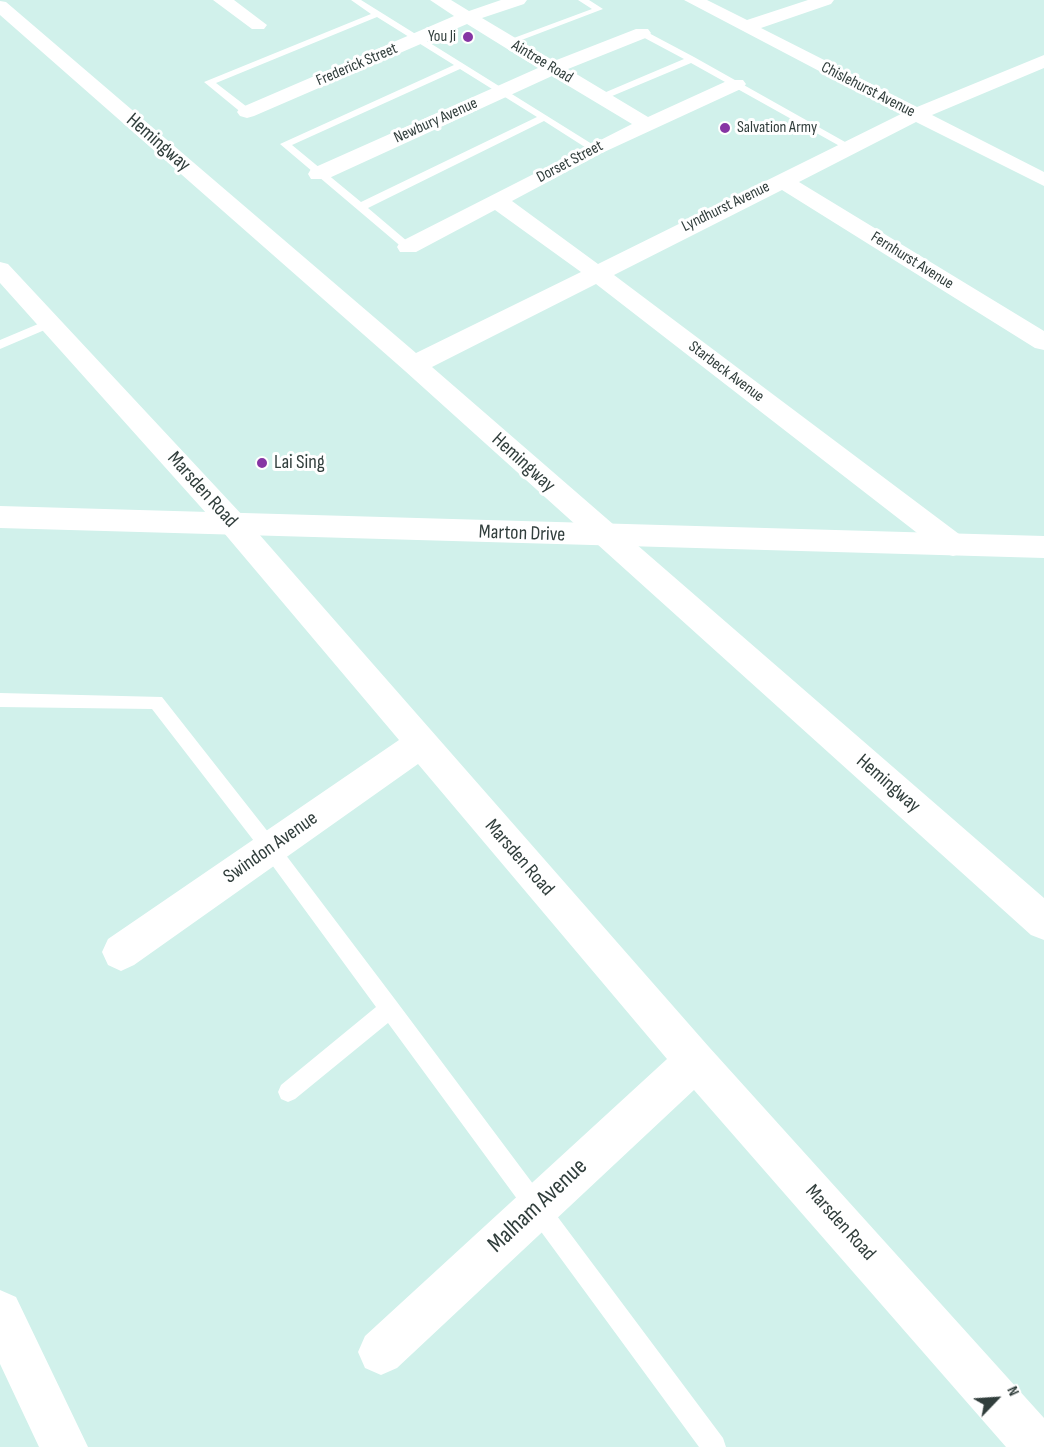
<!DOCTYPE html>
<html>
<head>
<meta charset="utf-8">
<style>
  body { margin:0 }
  #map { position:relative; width:1044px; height:1447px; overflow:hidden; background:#d1f1eb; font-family:"Sofia Sans Condensed",sans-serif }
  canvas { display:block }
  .north { position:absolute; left:966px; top:1369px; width:60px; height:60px; -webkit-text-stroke:4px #fff; paint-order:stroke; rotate:65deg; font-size:16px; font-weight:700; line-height:24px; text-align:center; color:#313e3c }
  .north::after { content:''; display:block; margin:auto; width:21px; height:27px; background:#313e3c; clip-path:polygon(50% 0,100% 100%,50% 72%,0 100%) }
</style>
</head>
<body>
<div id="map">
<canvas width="1044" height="1447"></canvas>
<div class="north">N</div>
</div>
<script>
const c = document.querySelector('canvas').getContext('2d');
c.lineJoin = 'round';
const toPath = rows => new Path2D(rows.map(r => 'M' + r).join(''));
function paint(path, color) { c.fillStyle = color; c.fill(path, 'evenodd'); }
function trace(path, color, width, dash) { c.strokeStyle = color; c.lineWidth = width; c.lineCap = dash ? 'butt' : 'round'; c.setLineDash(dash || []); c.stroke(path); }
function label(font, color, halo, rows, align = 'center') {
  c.font = font + ' "Sofia Sans Condensed",sans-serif'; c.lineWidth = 6; c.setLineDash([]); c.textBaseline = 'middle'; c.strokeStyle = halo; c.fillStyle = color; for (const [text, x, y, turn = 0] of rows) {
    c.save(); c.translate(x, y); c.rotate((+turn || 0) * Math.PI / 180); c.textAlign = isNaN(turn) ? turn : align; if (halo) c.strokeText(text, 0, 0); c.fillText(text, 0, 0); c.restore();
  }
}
const lane = toPath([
  [351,0,361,0,600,149,591,151,544,121,368,208,414,247,404,249,280,144,454,65,377,17,216,83,251,110,251,114,243,114,204,82,371,14,351,0],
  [460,69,537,117,361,202,292,145,460,69],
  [578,0,589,0,603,9,511,44,503,42,592,9,578,0],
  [639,31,645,31,694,57,854,147,845,149,691,63,605,99,599,99,599,95,684,59,639,35,639,31],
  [50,319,54,320,54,326,0,349,0,340,50,319],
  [0,693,162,697,276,842,397,1002,723,1438,726,1447,699,1447,388,1023,295,1099,288,1102,281,1099,278,1092,281,1085,376,1007,264,854,152,709,0,707,0,693]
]);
const street = toPath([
  [213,0,234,0,267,25,264,29,252,29,213,0],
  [430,0,451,0,469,11,501,0,527,0,524,4,482,18,554,61,636,29,648,29,651,33,648,37,568,69,648,117,729,80,743,80,746,84,743,88,602,153,512,201,598,264,901,114,684,0,707,0,747,20,808,0,834,0,831,4,761,28,917,107,1044,55,1044,68,932,115,1044,172,1044,186,916,122,799,182,1044,331,1044,350,1035,348,782,190,614,275,963,537,968,545,963,553,953,556,943,553,596,284,432,367,1044,898,1044,940,1031,935,405,371,0,15,0,1,6,2,416,353,581,272,495,210,416,252,400,252,397,247,400,242,632,124,552,76,327,179,311,179,308,174,311,169,538,68,467,24,254,116,247,118,240,116,237,112,240,108,454,16,430,0],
  [0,262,8,264,244,517,709,1047,1044,1418,1044,1447,1006,1447,694,1090,397,1368,381,1375,365,1368,358,1352,365,1336,667,1059,418,764,134,965,121,971,108,965,102,952,108,939,399,740,224,533,0,283,0,262],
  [0,1290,16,1297,88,1447,39,1447,0,1364,0,1290]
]);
const secondary = toPath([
  [0,506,1044,536,1044,558,0,528,0,506]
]);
const markers = [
  [468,37,6,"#8635a4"],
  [725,128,6,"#8635a4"],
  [262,463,6,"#8635a4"]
];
const farPoinames = [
  ["You Ji",456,37],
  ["Salvation Army",737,128,"left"]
];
const farStreetnames = [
  ["Aintree Road",542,62,31],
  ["Frederick Street",357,65,-23],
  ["Chislehurst Avenue",868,90,27],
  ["Newbury Avenue",436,121,-24],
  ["Dorset Street",570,162,-28],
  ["Lyndhurst Avenue",726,207,-26],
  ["Fernhurst Avenue",912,261,32],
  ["Starbeck Avenue",726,372,37]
];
const streetNames = [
  ["Hemingway",158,143,41],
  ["Hemingway",523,463,42],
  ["Marsden Road",202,490,48],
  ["Marton Drive",522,534,2],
  ["Hemingway",888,784,41],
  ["Swindon Avenue",271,848,-35],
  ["Marsden Road",519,858,49],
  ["Marsden Road",840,1223,48]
];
const poiNames = [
  ["Lai Sing",274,463]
];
const nearStreetnames = [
  ["Malham Avenue",538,1206,-43]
];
paint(lane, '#fff');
paint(street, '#fff');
paint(secondary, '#fff');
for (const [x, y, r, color] of markers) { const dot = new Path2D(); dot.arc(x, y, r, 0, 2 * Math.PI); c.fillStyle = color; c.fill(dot); trace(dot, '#fff', 2); }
label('16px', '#313e3c', '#fff', farPoinames, 'right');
label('16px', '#313e3c', '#fff', farStreetnames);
label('20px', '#313e3c', '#fff', streetNames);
label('20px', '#313e3c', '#fff', poiNames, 'left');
label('24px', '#313e3c', '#fff', nearStreetnames);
</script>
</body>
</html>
